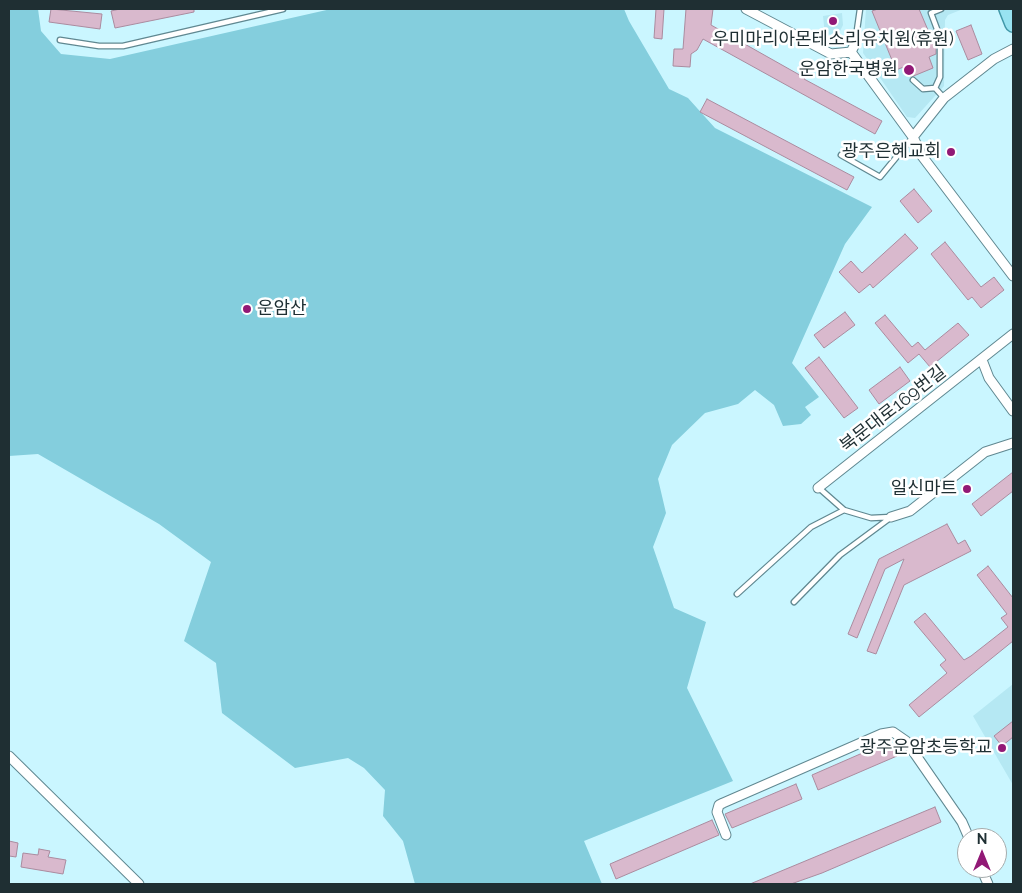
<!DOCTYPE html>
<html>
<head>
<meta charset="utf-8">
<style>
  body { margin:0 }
  #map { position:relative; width:1022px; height:893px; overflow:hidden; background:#caf6ff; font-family:Raleway,sans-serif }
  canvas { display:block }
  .frame { position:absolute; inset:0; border:10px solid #1f2f33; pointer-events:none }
  .north { position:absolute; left:957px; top:828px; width:50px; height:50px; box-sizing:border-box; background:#fff; border:1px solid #a5acad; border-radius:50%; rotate:0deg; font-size:14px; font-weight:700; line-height:20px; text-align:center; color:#1f2f33 }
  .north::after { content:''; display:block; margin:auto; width:18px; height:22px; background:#921976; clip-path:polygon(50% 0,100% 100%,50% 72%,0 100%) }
</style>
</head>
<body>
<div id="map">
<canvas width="1022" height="893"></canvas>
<div class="frame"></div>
<div class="north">N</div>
</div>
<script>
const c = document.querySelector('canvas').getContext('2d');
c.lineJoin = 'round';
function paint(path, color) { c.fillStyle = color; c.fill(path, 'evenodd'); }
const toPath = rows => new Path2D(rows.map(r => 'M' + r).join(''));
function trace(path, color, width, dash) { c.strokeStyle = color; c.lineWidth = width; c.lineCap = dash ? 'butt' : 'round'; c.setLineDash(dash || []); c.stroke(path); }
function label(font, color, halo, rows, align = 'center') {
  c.font = font + ' Raleway,"Noto Sans KR",sans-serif'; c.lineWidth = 5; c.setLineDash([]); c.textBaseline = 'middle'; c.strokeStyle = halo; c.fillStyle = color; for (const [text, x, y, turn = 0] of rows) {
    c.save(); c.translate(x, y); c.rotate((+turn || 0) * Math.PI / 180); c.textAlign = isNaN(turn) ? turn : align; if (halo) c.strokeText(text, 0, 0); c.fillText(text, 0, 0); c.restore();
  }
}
const built = toPath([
  [866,9,963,9,948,15,945,20,944,86,915,118,907,117,863,53],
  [842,13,843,25,839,33,825,35,823,16],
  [1013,684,1013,785,973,716]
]);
const green = toPath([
  [9,9,38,9,41,31,61,54,110,59,331,9,624,9,629,21,669,89,688,98,715,128,872,207,845,244,792,363,819,397,805,407,811,415,801,424,783,426,774,405,755,390,738,404,705,413,672,445,658,479,666,513,653,547,674,608,706,622,687,688,733,781,584,841,602,884,415,884,403,841,383,816,385,790,364,768,348,758,295,768,222,713,216,663,184,641,211,562,159,524,38,454,9,456]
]);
const building = toPath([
  [51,9,102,14,100,29,49,22,51,9],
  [120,9,194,9,194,12,115,28,111,11,120,9],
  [656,9,664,9,662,39,654,38,656,9],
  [686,9,713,9,711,25,805,78,804,79,882,121,875,134,703,39,697,50,691,54,690,67,673,66,674,49,683,49,686,9],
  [878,9,919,9,936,49,936,54,929,57,933,68,911,77,906,66,896,70,872,11,878,9],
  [971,25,982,54,968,60,956,31,971,25],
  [707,99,854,177,847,190,700,112,707,99],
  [914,189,932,211,918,223,900,201,914,189],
  [905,234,918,248,873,288,870,284,859,293,839,272,851,261,862,273,905,234],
  [945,242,981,287,994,277,1004,290,981,308,972,297,968,300,931,254,945,242],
  [845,312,855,325,824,348,814,335,845,312],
  [885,315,912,347,918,342,925,350,958,323,969,335,930,367,919,354,908,363,875,323,885,315],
  [819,357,858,408,844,418,805,368,819,357],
  [900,367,910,381,879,404,869,390,900,367],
  [1013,472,1013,491,981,516,972,504,1013,472],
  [947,524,958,544,965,540,971,551,904,585,876,654,867,651,904,559,885,569,857,638,848,634,879,559,947,524],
  [988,566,1013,598,1013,641,919,717,909,705,947,673,940,665,946,660,914,622,925,613,964,660,971,656,1008,627,1001,618,1007,614,977,575,988,566],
  [1013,721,1013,737,1002,746,994,736,1013,721],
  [890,741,897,756,818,790,812,775,890,741],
  [796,784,802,799,732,828,725,814,796,784],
  [935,807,941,822,822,873,791,884,750,884,935,807],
  [712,820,719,835,616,879,610,864,712,820],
  [9,841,18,843,16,857,9,856,9,841],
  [39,849,50,851,48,857,66,860,63,874,21,867,23,853,38,855,39,849]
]);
const lane = toPath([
  [941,9,931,13,940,37,940,77,935,88,944,98],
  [60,40,99,46,123,46,283,9],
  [855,44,860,9],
  [913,80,923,89,935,88],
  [841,155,880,177,913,137],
  [819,488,844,510],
  [737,594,811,527,844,510,871,518,891,517],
  [794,602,840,555,890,518]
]);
const street = toPath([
  [746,9,831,54,851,52],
  [855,44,851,52,913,137,922,156,1013,276],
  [913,137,944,98,994,59,1013,49],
  [982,360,989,378,1013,411],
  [818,488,1013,334],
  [891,517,910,511,985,452,1013,443],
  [9,756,139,884],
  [726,835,717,812,719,805,723,803,881,734,893,732,906,741,962,822,969,838],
  [981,868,988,884]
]);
const primary = toPath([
  [1007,9,1013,24]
]);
const markers = [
  [833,21,5,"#921976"],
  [909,70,6,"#921976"],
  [951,152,5,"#921976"],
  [247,309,5,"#921976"],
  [967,489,5,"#921976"],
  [1002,748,5,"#921976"]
];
const poiNames = [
  ["우미마리아몬테소리유치원(휴원)",833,40,"center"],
  ["운암한국병원",898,70],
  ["광주은혜교회",941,152],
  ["운암산",257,309,"left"],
  ["일신마트",957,489],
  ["광주운암초등학교",992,748]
];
const streetNames = [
  ["북문대로169번길",893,409,-38]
];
paint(built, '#b5e8f3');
paint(green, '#84cedd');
paint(building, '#d9b9cd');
trace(building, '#aa8b9f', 1);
trace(lane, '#608891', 7);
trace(street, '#608891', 11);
trace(primary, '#4198a9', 18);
trace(lane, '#fff', 4.5);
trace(street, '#fff', 9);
trace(primary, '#98e3f1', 15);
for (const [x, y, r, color] of markers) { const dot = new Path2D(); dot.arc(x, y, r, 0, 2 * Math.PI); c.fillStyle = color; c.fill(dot); trace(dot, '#fff', 2); }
label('18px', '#1f2f33', '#fff', poiNames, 'right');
label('18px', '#1f2f33', '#fff', streetNames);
</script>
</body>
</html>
